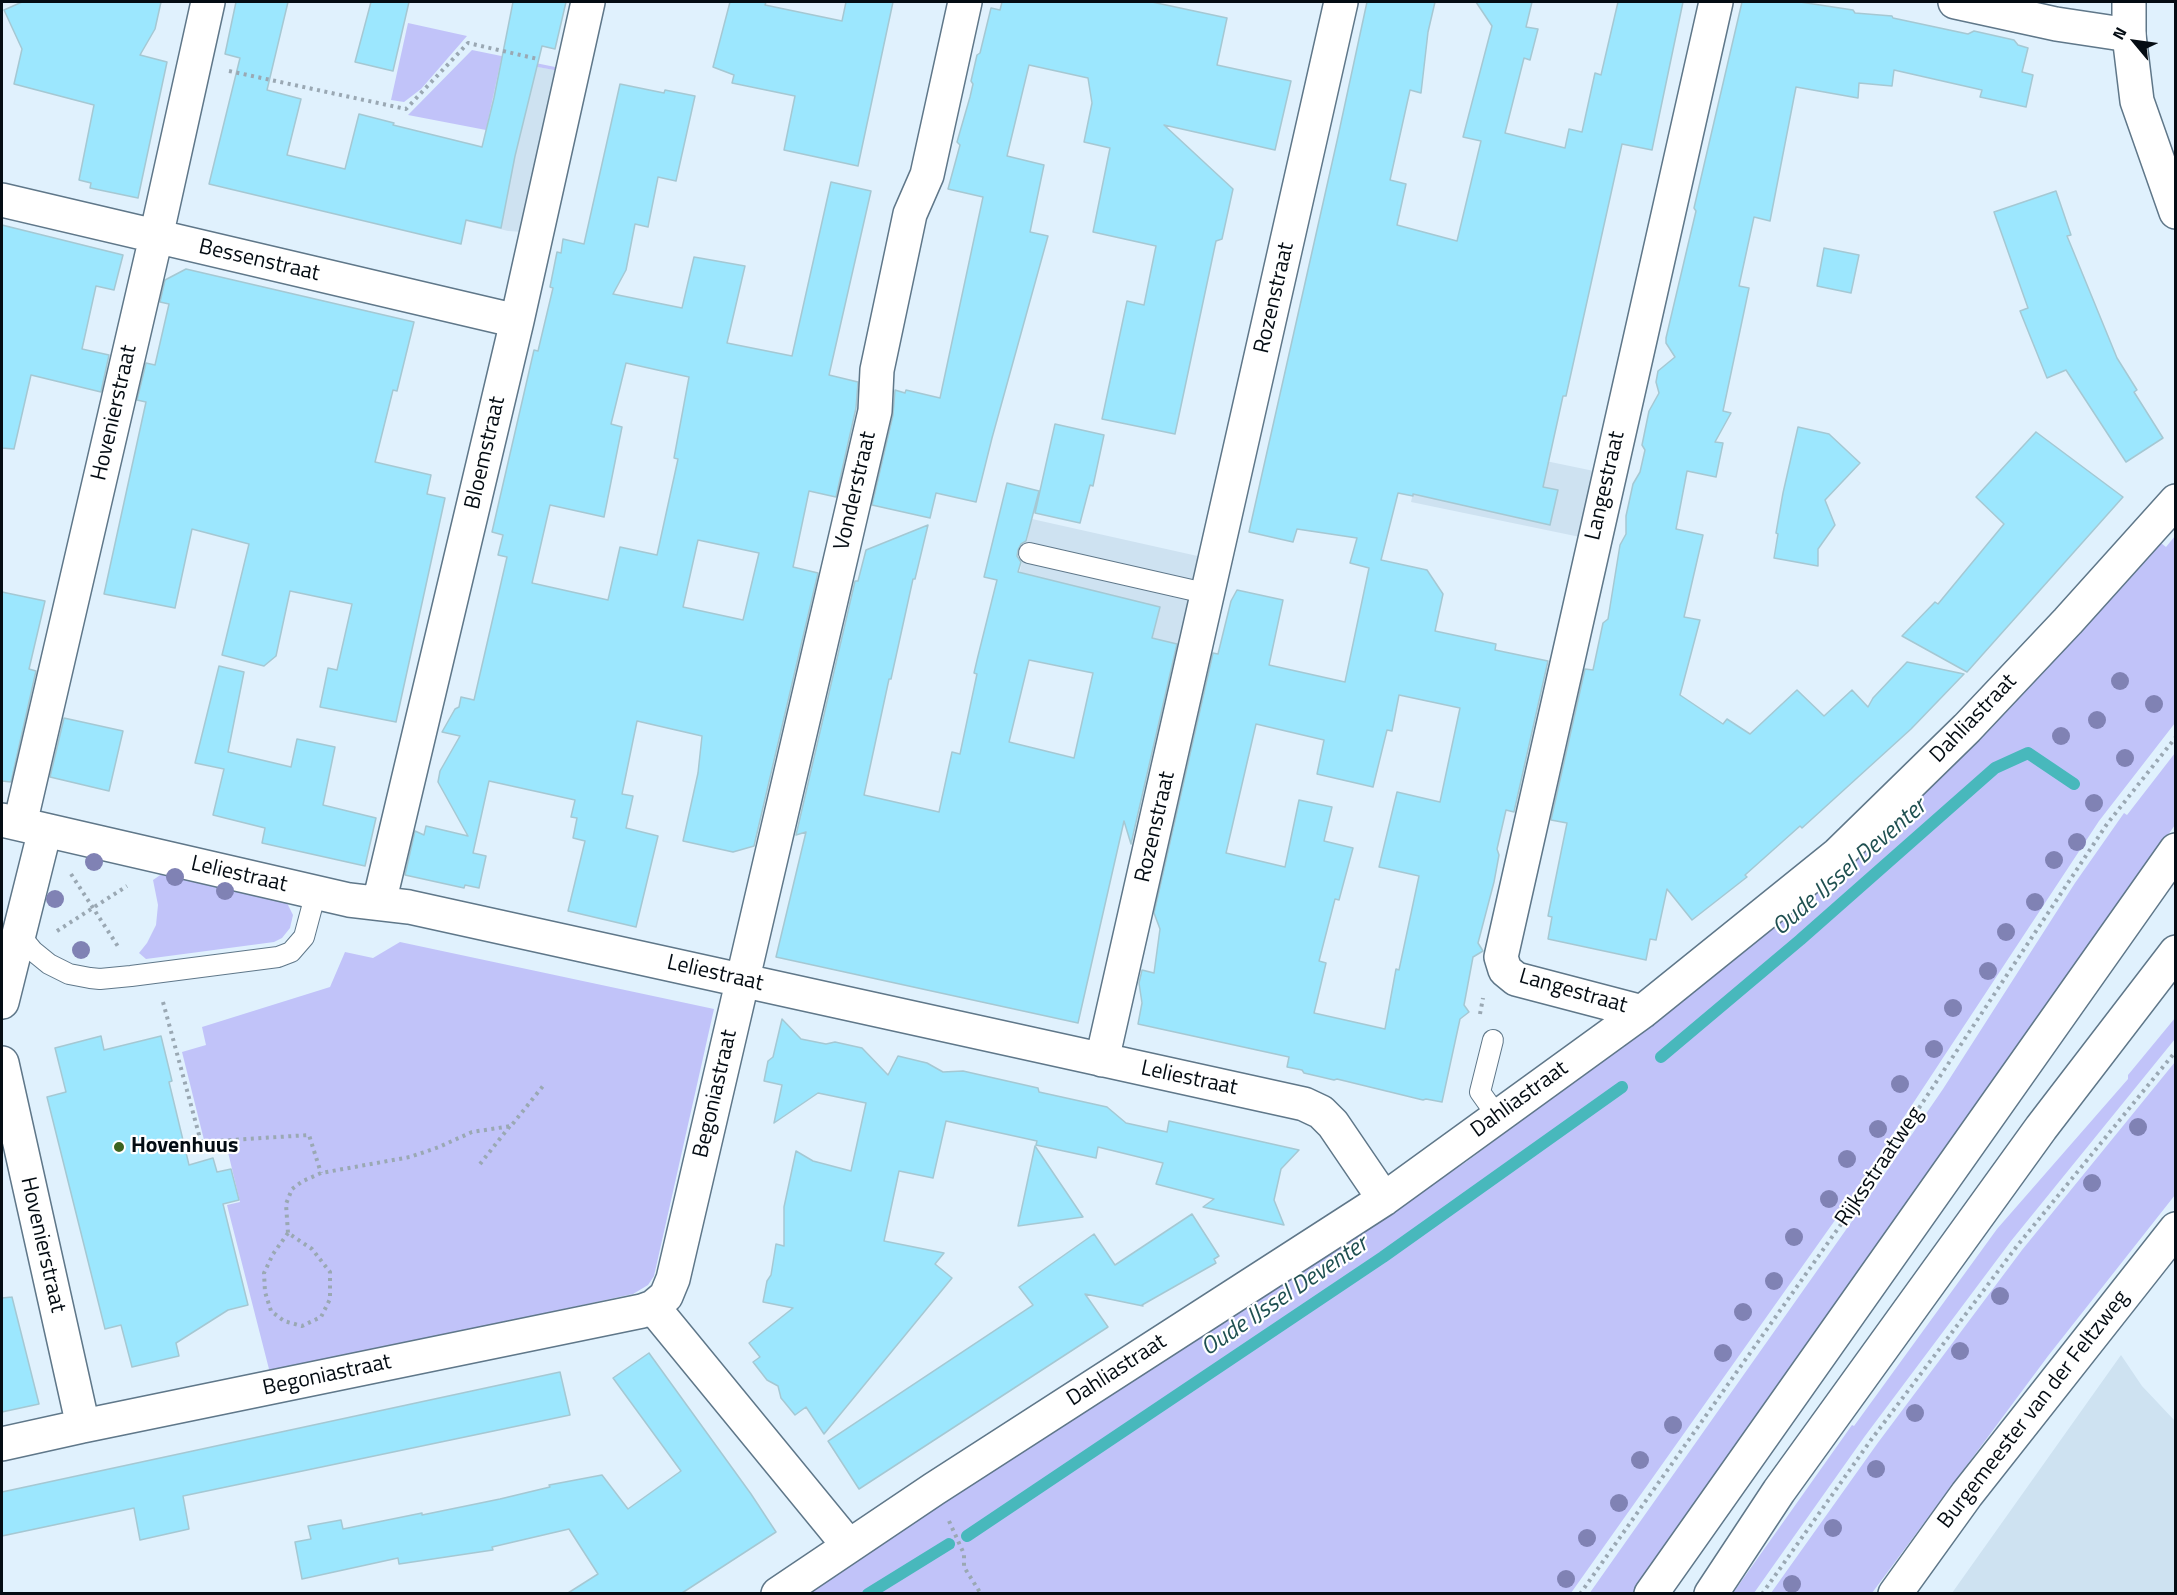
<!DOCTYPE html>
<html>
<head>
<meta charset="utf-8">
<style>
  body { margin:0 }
  #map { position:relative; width:2177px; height:1595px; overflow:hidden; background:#e0f1fd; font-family:"Titillium Web",sans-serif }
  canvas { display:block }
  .frame { position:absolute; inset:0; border:3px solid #040c13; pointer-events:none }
  .north { position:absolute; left:2105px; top:12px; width:60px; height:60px; -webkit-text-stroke:4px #fff; paint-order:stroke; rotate:299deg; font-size:16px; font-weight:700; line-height:24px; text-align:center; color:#040c13 }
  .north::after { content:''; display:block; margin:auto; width:21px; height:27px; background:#040c13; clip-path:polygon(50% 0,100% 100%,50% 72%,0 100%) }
</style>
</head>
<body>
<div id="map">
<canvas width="2177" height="1595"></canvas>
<div class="frame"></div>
<div class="north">N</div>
</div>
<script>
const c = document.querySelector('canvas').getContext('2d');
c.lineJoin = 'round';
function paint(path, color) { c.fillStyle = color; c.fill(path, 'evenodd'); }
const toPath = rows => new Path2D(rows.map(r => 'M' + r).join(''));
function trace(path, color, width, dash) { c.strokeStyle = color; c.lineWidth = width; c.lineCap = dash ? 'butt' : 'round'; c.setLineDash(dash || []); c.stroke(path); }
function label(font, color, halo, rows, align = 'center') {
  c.font = font + ' "Titillium Web",sans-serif'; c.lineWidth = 4.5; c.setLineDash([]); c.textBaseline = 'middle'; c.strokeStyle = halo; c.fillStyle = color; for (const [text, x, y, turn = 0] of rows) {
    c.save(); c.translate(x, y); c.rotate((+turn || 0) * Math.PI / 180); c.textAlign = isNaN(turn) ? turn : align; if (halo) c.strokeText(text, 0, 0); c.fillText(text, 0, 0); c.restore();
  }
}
const built = toPath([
  [501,59,559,71,524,232,508,231,466,221],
  [1425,436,1594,471,1580,537,1411,502],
  [1032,519,1202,557,1180,646,1011,609],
  [2121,1355,2142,1386,2175,1421,2175,1593,1952,1593]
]);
const green = toPath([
  [408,23,467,36,421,89,404,102,391,100],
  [472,50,560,68,559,71,501,60,486,130,408,115],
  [2175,536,2175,723,2099,821,1850,1199,1571,1593,801,1594,1360,1233,1466,1162,1564,1088,2150,550,2153,552,2161,543,2166,547],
  [2175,753,2175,825,1633,1593,1589,1594,1862,1207,1943,1089,2075,883,2124,813,2127,815],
  [169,869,285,899,293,915,290,928,282,938,274,942,146,959,139,953,147,943,156,925,158,905,153,880],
  [400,942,714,1009,654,1276,648,1285,633,1294,270,1373,227,1205,240,1202,226,1144,206,1148,182,1052,206,1045,202,1027,330,987,345,952,373,958],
  [2175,1018,2175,1039,2011,1241,1865,1436,1754,1593,1733,1593,1852,1425,1854,1426,1997,1229,2128,1079,2128,1075],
  [2175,1062,2175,1195,2048,1356,1872,1593,1771,1593,1877,1444,2022,1250]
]);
const stream = toPath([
  [1661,1057,1800,940,1995,768,2028,753,2074,784],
  [967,1536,1383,1257,1622,1087],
  [868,1594,949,1544]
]);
const building = toPath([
  [22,2,161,2,155,29,140,55,167,62,138,198,90,188,91,183,79,180,94,105,14,84,22,49,4,10,22,2],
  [236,2,288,2,267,90,301,99,287,155,345,169,359,114,394,123,393,125,482,147,494,98,513,2,566,2,555,49,542,46,515,156,501,228,466,220,461,244,209,184,240,58,225,54,236,2],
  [371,2,409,2,393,71,355,62,371,2],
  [730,2,766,2,765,5,842,21,846,2,893,2,858,166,784,150,795,96,732,83,734,75,713,67,730,2],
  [1002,2,1152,2,1227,18,1217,65,1291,81,1275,150,1164,125,1233,189,1222,239,1216,241,1175,434,1102,419,1127,301,1144,305,1156,246,1093,232,1110,148,1084,142,1092,103,1088,78,1029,65,1007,156,1044,165,1030,232,1048,236,992,438,976,502,936,493,930,518,872,505,893,415,895,390,905,393,906,390,940,398,983,197,948,189,960,145,957,142,970,97,973,84,971,81,977,55,980,53,991,8,1000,10,1002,2],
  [1367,2,1435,2,1428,32,1421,93,1410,90,1390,180,1406,184,1397,225,1457,241,1481,141,1463,137,1492,26,1476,2,1532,2,1526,27,1538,29,1530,60,1524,58,1505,133,1565,148,1569,129,1582,132,1595,73,1601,75,1618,2,1683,2,1652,150,1622,144,1566,396,1563,396,1543,487,1558,490,1550,525,1413,494,1413,496,1398,493,1381,560,1427,570,1443,594,1435,631,1496,644,1495,650,1548,661,1514,812,1506,810,1497,849,1499,855,1494,882,1478,943,1483,951,1473,957,1464,1005,1469,1012,1460,1019,1442,1102,1426,1099,1423,1100,1337,1079,1334,1080,1304,1073,1302,1070,1287,1067,1289,1057,1138,1024,1142,1003,1139,983,1142,970,1154,973,1160,929,1154,913,1213,653,1218,654,1231,601,1237,590,1283,600,1269,665,1345,682,1369,568,1350,563,1357,538,1297,529,1293,542,1249,532,1337,141,1367,2],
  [1399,695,1460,708,1440,802,1397,792,1379,867,1419,876,1399,970,1396,969,1385,1029,1314,1013,1326,963,1319,961,1335,899,1339,900,1353,848,1324,841,1332,807,1299,800,1285,867,1226,853,1256,724,1324,740,1317,774,1373,787,1387,730,1392,731,1399,695],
  [1742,2,1800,2,1853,10,1855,13,1892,16,1893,18,1968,34,1974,31,2014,40,2018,45,2028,48,2022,72,2033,75,2026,107,1980,97,1982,90,1894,70,1892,86,1859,83,1858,98,1796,87,1770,221,1754,217,1739,286,1749,288,1723,411,1731,413,1715,442,1723,443,1716,477,1687,471,1676,529,1703,535,1684,617,1700,620,1680,695,1723,724,1727,719,1750,734,1797,690,1824,716,1852,690,1868,707,1873,698,1907,662,1964,674,1911,729,1802,828,1800,826,1745,875,1747,877,1692,920,1667,889,1656,940,1650,939,1646,960,1548,939,1552,917,1548,916,1567,823,1551,820,1585,669,1593,670,1603,623,1608,619,1620,545,1626,534,1626,516,1633,484,1640,472,1645,450,1642,445,1649,411,1659,393,1656,382,1658,371,1675,357,1666,343,1666,338,1696,211,1694,208,1742,2],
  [620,84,664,93,665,90,695,96,676,181,658,177,648,227,635,224,626,270,613,294,682,308,694,257,745,266,727,343,792,356,831,182,871,191,829,375,858,382,856,408,836,497,809,491,793,567,818,573,754,846,733,852,683,841,698,773,702,736,637,721,622,794,633,796,626,828,658,836,636,927,568,911,585,841,573,838,577,818,571,817,575,800,489,781,473,853,486,856,479,888,465,885,464,888,405,875,415,831,424,835,426,826,468,836,438,782,440,771,460,736,442,732,455,709,459,707,461,697,474,700,507,557,498,555,503,535,492,532,534,350,538,351,553,288,550,287,557,252,561,253,563,239,584,244,620,84],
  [626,363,689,377,674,458,678,459,657,555,620,547,608,600,532,583,550,505,604,517,622,427,611,424,626,363],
  [698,540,759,553,743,620,683,607,698,540],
  [2056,191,2071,235,2067,236,2117,358,2137,390,2134,392,2163,438,2126,462,2066,370,2047,378,2020,311,2028,308,1994,212,2056,191],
  [2,225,123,255,114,290,96,286,82,349,109,355,101,392,31,375,14,449,2,448,2,225],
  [1824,248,1859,255,1851,293,1817,286,1824,248],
  [186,269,414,322,397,391,393,390,375,462,431,475,427,494,445,498,396,722,320,707,328,668,337,670,352,604,290,591,276,656,264,666,222,655,249,544,192,529,175,608,104,594,146,402,137,400,146,363,155,365,169,304,160,302,165,280,186,269],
  [1055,424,1104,435,1093,486,1090,485,1080,523,1035,513,1055,424],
  [1798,427,1829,434,1860,463,1825,500,1835,525,1818,549,1818,566,1774,558,1778,534,1776,533,1783,493,1798,427],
  [2036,432,2123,497,1967,672,1902,636,1935,602,1938,604,2004,524,1976,497,2036,432],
  [1007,483,1039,491,1026,541,1021,544,1018,550,1017,556,1021,562,1018,572,1160,607,1152,638,1177,644,1131,844,1124,821,1078,1023,776,957,806,832,796,835,855,581,858,581,866,550,928,525,915,579,913,579,891,679,889,679,864,795,939,812,952,752,960,754,977,674,974,673,978,656,997,580,984,577,1007,483],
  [1029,660,1093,673,1074,758,1009,742,1029,660],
  [2,592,45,601,29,669,36,671,11,782,2,781,2,592],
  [219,666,244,672,228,752,291,767,297,739,335,747,323,805,376,818,365,866,262,843,265,828,213,815,224,769,195,763,219,666],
  [64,718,123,731,109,791,50,777,64,718],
  [782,1019,801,1039,826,1044,835,1042,862,1048,888,1075,898,1056,927,1063,943,1072,963,1071,1038,1088,1039,1092,1107,1107,1126,1123,1167,1132,1169,1121,1299,1150,1281,1169,1274,1200,1284,1225,1203,1207,1214,1199,1156,1184,1163,1163,1098,1147,1096,1158,1036,1145,1037,1141,946,1121,933,1178,899,1171,884,1241,944,1253,935,1264,952,1278,824,1434,806,1407,795,1415,781,1398,778,1386,767,1380,753,1362,760,1357,749,1343,793,1308,763,1302,767,1281,771,1275,776,1244,784,1246,784,1207,796,1151,813,1161,851,1171,866,1103,818,1093,774,1123,782,1085,764,1081,768,1061,773,1057,782,1019],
  [101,1036,104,1050,161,1036,172,1081,169,1082,189,1165,213,1158,217,1172,231,1169,239,1200,223,1204,248,1305,228,1310,176,1343,179,1356,132,1367,121,1325,105,1329,47,1097,66,1092,55,1048,101,1036],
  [1035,1146,1083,1217,1018,1226,1035,1146],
  [1192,1214,1219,1256,1214,1259,1216,1263,1142,1305,1143,1306,1085,1294,1108,1327,859,1489,828,1441,1033,1305,1019,1287,1094,1234,1115,1265,1192,1214],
  [12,1297,39,1404,2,1412,2,1298,12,1297],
  [649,1353,751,1494,776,1532,682,1593,568,1593,598,1574,569,1529,492,1547,493,1550,399,1564,398,1558,302,1579,295,1542,311,1539,308,1526,341,1520,343,1529,422,1513,422,1515,500,1499,550,1487,549,1485,602,1475,628,1509,681,1471,613,1378,649,1353],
  [560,1372,570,1415,183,1496,189,1529,140,1540,134,1508,2,1536,2,1492,560,1372]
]);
const path = toPath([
  [229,71,406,109,468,43,538,59],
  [71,874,119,948],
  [57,931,127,886],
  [163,1002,201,1142,309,1135,321,1173],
  [1480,1014,1483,998],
  [480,1164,510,1126],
  [288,1233,273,1254,264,1273,265,1292,271,1311,284,1321,302,1326,321,1317,330,1299,330,1272,312,1249,288,1233,286,1204,292,1189,303,1181,321,1173,410,1157,439,1147,472,1132,511,1126,543,1086],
  [949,1521,964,1554,964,1567,981,1594],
  [1580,1594,1856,1203,2107,824,2176,737],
  [1762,1594,1871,1440,2017,1246,2176,1051]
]);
const service = toPath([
  [1029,553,1209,594],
  [19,934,33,951,49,964,69,974,90,978,100,979,131,976,278,957,291,952,304,937,316,892],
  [1493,1040,1480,1092,1497,1116]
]);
const minor = toPath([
  [1955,2,2056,24,2129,35],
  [2,200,517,321],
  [2,820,349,900,409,907,1304,1104,1321,1112,1333,1124,1384,1199],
  [20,824,156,237,208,2],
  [379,903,517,321,588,2],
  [2,1002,45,830],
  [1642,1012,1516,979,1505,970,1501,957,1716,2],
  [1102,1060,1341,2],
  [2,1063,83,1426],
  [653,1307,849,1546],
  [2,1444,83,1426,642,1311,653,1307,666,1296,673,1279,875,411,877,370,910,214,927,175,965,2],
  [778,1594,934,1489,1384,1199,1642,1012,1838,854,1967,728,2068,621,2176,501]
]);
const tertiary = toPath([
  [2129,2,2129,35,2137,101,2176,212],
  [1895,1594,1967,1494,2176,1229]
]);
const primary = toPath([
  [1651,1594,2176,850],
  [1711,1594,1779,1491,2041,1128,2176,952]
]);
const trees = [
  [2120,681],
  [2154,704],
  [2097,720],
  [2061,736],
  [2125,758],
  [2094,803],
  [2077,842],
  [2054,860],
  [94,862],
  [175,877],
  [225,891],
  [55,899],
  [2035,902],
  [2006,932],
  [81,950],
  [1988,971],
  [1953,1008],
  [1934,1049],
  [1900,1084],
  [2138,1127],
  [1878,1129],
  [1847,1159],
  [2092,1183],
  [1829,1199],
  [1794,1237],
  [1774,1281],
  [2000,1296],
  [1743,1312],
  [1960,1351],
  [1723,1353],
  [1915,1413],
  [1673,1425],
  [1640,1460],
  [1876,1469],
  [1619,1503],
  [1833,1528],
  [1587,1538],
  [1566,1579],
  [1792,1584]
];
const markers = [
  [119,1147,6,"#3b631f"]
];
const streetNames = [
  ["Bessenstraat",259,261,13],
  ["Rozenstraat",1275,298,-77],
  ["Hovenierstraat",115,413,-77],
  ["Bloemstraat",486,453,-77],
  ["Langestraat",1606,486,-77],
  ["Vonderstraat",856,491,-77],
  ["Dahliastraat",1974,719,-46],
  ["Rozenstraat",1156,827,-77],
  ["Leliestraat",239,875,13],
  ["Leliestraat",715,974,13],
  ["Langestraat",1573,992,16],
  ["Leliestraat",1189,1079,12],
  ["Begoniastraat",716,1094,-77],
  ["Dahliastraat",1520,1100,-36],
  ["Rijksstraatweg",1880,1167,-56],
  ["Hovenierstraat",42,1245,77],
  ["Dahliastraat",1117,1371,-33],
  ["Begoniastraat",327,1376,-12],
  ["Burgemeester van der Feltzweg",2034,1410,-52]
];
const poiNames = [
  ["Hovenhuus",131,1147]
];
const waterNames = [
  ["Oude IJssel Deventer",1850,868,-41],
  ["Oude IJssel Deventer",1285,1297,-34]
];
paint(built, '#cee2f1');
paint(green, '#c1c3f9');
trace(stream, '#48b8bc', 12);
paint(building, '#9ce7fe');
trace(building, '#a5c8d3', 1.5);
trace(service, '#5f7789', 22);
trace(minor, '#5f7789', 36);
trace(tertiary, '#5f7789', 36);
trace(primary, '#5f7789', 36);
trace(path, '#9aa8b3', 4, [3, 4.5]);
trace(service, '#fff', 20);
trace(minor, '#fff', 33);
trace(tertiary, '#fff', 33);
trace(primary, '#fff', 33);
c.fillStyle = '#8082b4';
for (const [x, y] of trees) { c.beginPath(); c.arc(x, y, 9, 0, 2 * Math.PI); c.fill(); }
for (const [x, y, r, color] of markers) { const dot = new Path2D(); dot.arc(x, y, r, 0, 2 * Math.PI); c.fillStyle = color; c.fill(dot); trace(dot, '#fff', 2); }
label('22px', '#040c13', '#fff', streetNames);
label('bold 22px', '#040c13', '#fff', poiNames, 'left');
label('italic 24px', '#1f5051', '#fff', waterNames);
</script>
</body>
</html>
